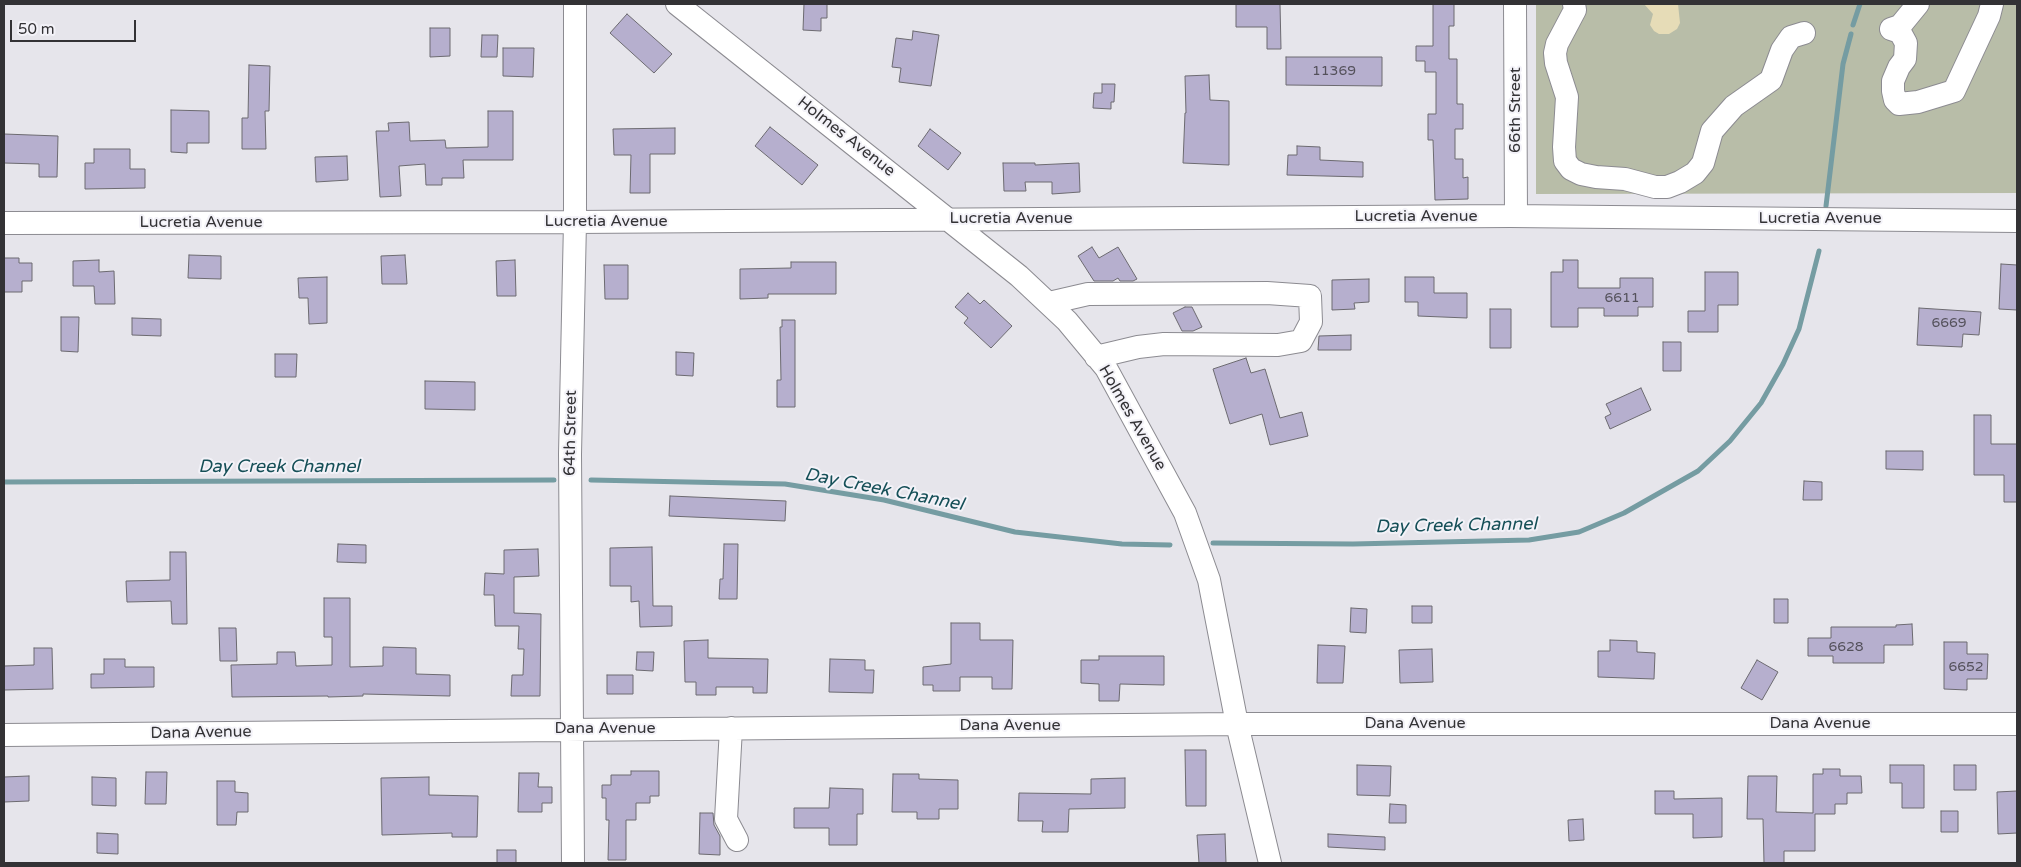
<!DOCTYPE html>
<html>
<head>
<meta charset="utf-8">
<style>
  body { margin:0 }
  #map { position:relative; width:2021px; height:867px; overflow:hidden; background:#e6e5eb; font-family:"Varela Round",sans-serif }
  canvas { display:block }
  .frame { position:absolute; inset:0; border:5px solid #333235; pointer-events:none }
  .scale { position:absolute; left:10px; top:20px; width:126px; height:22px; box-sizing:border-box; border:2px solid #333235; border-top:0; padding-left:6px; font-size:15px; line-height:18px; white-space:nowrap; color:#333235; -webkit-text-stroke:4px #f3f2f8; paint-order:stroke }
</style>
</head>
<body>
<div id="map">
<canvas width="2021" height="867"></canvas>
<div class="frame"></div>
<div class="scale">50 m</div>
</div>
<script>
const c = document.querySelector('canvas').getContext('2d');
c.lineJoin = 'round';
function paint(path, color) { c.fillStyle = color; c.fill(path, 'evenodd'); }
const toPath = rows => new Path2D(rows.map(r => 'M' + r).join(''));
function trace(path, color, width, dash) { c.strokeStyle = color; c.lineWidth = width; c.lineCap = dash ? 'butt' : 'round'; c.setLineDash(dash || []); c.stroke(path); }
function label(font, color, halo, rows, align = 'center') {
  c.font = font + ' "Varela Round",sans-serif'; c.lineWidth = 4; c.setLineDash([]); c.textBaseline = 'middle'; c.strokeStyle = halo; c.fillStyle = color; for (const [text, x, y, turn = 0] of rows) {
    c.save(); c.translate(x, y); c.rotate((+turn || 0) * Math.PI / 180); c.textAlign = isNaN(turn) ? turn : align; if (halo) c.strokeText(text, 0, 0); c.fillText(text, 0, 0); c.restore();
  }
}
const green = toPath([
  [1536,4,2017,4,2017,193,1536,194]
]);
const sand = toPath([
  [1644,4,1678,4,1680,23,1677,29,1669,34,1659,34,1654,31,1650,25,1653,14]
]);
const stream = toPath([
  [1853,25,1860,4],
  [1826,206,1843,64,1851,34],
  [591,480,785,484,884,500,1015,532,1122,544,1170,545],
  [4,482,554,480],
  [1213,543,1353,544,1529,540,1579,532,1624,513,1698,471,1730,441,1761,403,1783,364,1799,329,1819,251]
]);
const building = toPath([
  [804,4,827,4,827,18,821,18,821,31,803,30,804,4],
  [1236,4,1280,4,1281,49,1267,49,1267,27,1236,27,1236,4],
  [1433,4,1454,4,1454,26,1449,26,1449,59,1457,59,1457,104,1463,104,1463,129,1455,129,1455,159,1463,159,1463,178,1468,177,1468,199,1435,200,1433,140,1428,140,1428,114,1436,114,1436,72,1425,72,1425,61,1416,61,1416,46,1433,46,1433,4],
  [627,14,672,54,654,73,610,33,627,14],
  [430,28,450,28,450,56,430,57,430,28],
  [913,31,939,35,931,86,899,82,901,68,892,67,896,38,912,40,913,31],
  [482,35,498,35,497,57,481,57,482,35],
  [503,48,534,48,533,77,503,76,503,48],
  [1286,57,1382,57,1382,86,1286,85,1286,57],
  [249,65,270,66,269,111,265,111,266,149,242,149,242,118,248,118,249,65],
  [1209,75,1210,100,1229,101,1229,165,1183,163,1185,113,1186,113,1185,76,1209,75],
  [1102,84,1115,84,1114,102,1111,102,1111,109,1093,108,1094,93,1102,93,1102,84],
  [171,110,209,111,209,143,187,143,187,153,171,152,171,110],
  [488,111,513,111,513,160,463,160,464,178,442,178,442,185,426,185,425,164,399,166,401,196,380,197,376,131,389,131,388,123,409,122,410,141,445,140,446,148,488,147,488,111],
  [770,127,818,165,802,185,755,146,770,127],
  [675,128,675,154,650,154,650,193,630,193,631,155,614,155,613,129,675,128],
  [930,129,961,153,948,170,918,146,930,129],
  [4,134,58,136,57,177,39,177,39,164,4,163,4,134],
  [1297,146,1320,147,1320,160,1363,162,1363,177,1287,175,1288,155,1297,155,1297,146],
  [94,149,130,149,130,169,145,169,145,188,85,189,85,163,94,163,94,149],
  [347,156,348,180,316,182,315,157,347,156],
  [1003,163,1035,163,1035,165,1079,163,1080,192,1052,194,1052,182,1025,182,1026,191,1004,191,1003,163],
  [1092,247,1099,258,1118,247,1137,279,1133,281,1120,281,1118,278,1113,281,1094,281,1078,256,1092,247],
  [189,255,221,256,221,279,188,278,189,255],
  [405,255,407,284,382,284,381,256,405,255],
  [4,258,19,258,19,263,32,263,32,281,22,281,22,292,4,292,4,258],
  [99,260,99,272,114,271,115,304,95,304,94,286,73,286,73,261,99,260],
  [515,260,516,296,497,296,496,261,515,260],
  [1563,260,1578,260,1578,288,1620,288,1620,278,1653,278,1653,307,1638,307,1638,316,1604,316,1604,308,1578,308,1578,327,1551,327,1551,272,1563,272,1563,260],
  [791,262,836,262,836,294,768,294,768,298,740,299,740,269,791,268,791,262],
  [2001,264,2017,265,2017,310,1999,309,2001,264],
  [604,265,628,265,628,299,605,299,604,265],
  [1705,272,1738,272,1738,305,1718,305,1718,332,1688,332,1688,311,1705,311,1705,272],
  [327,277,327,323,309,324,308,298,299,298,298,278,327,277],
  [1405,277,1434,277,1434,293,1467,293,1467,318,1418,316,1418,302,1405,302,1405,277],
  [1369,279,1369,302,1354,303,1355,309,1332,310,1332,280,1369,279],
  [968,293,980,304,984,300,1012,326,991,348,964,323,968,318,955,307,968,293],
  [1185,307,1192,307,1202,327,1193,331,1182,331,1173,313,1185,307],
  [1919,308,1981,312,1979,335,1963,334,1962,347,1917,345,1919,308],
  [1490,309,1511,309,1511,348,1490,348,1490,309],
  [61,317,79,317,78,352,61,351,61,317],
  [132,318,161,319,161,336,132,335,132,318],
  [782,320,795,320,795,407,777,407,777,380,781,380,780,327,782,327,782,320],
  [1351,335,1351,350,1318,350,1319,336,1351,335],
  [1663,342,1681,342,1681,371,1663,371,1663,342],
  [676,352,694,353,693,376,676,375,676,352],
  [275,354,297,354,296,377,275,377,275,354],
  [1246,358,1251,373,1265,369,1280,418,1302,412,1308,436,1270,445,1262,414,1230,424,1213,369,1246,358],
  [425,381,475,382,475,410,425,409,425,381],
  [1641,388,1651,410,1610,429,1605,417,1611,414,1606,404,1641,388],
  [1974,415,1991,415,1991,444,2017,444,2017,502,2004,502,2004,475,1974,475,1974,415],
  [1886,451,1923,451,1923,470,1886,469,1886,451],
  [1804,481,1822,482,1822,500,1803,500,1804,481],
  [670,496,786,501,785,521,669,516,670,496],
  [338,544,366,545,366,563,337,562,338,544],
  [724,544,738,544,737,599,719,599,720,579,723,579,724,544],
  [652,547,653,606,672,606,672,626,640,627,639,601,631,602,631,586,610,586,610,548,652,547],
  [538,549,539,576,514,577,514,613,541,614,540,696,511,696,512,675,523,675,524,649,518,649,519,626,495,626,494,595,484,595,485,573,504,574,504,550,538,549],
  [170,552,186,552,187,624,172,624,171,601,127,602,126,581,170,580,170,552],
  [324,598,350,598,350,667,383,666,383,647,416,648,416,674,450,675,450,696,363,694,363,696,328,697,328,696,232,697,231,665,277,664,277,652,295,652,296,666,332,665,332,637,324,637,324,598],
  [1774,599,1788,599,1788,623,1774,623,1774,599],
  [1412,606,1432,606,1432,623,1412,623,1412,606],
  [1351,608,1367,609,1366,633,1350,632,1351,608],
  [951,623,980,623,980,640,1013,640,1012,689,992,689,992,677,960,677,960,691,933,691,933,685,923,685,923,667,951,664,951,623],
  [1912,624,1913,645,1884,645,1884,663,1833,663,1833,656,1808,656,1808,638,1831,638,1831,627,1896,627,1896,625,1912,624],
  [219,628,236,628,237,661,220,661,219,628],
  [708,640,708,658,768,659,767,693,753,693,753,687,716,687,716,695,696,695,696,682,685,682,684,641,708,640],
  [1610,640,1637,641,1637,652,1655,653,1654,679,1598,677,1598,651,1610,651,1610,640],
  [1944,642,1967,642,1967,654,1988,654,1987,679,1967,679,1967,690,1944,689,1944,642],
  [1318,645,1345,646,1343,683,1317,683,1318,645],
  [34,648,52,648,53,689,4,690,4,666,34,665,34,648],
  [1432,649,1433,682,1400,683,1399,650,1432,649],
  [637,652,654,652,653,671,636,670,637,652],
  [1099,656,1164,656,1164,685,1120,684,1119,701,1099,701,1099,684,1081,683,1081,660,1099,660,1099,656],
  [104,659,125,659,125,667,154,667,154,687,91,688,91,674,104,674,104,659],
  [830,659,865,660,865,670,874,670,873,693,829,692,830,659],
  [1757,660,1778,672,1762,700,1741,688,1757,660],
  [607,675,633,675,633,694,607,694,607,675],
  [1185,750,1206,750,1206,806,1186,806,1185,750],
  [1357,765,1391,766,1390,796,1357,795,1357,765],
  [1890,765,1924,765,1924,808,1902,808,1902,783,1890,783,1890,765],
  [1954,765,1976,765,1976,790,1954,790,1954,765],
  [1823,769,1840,769,1840,776,1861,776,1862,793,1847,793,1847,804,1835,804,1835,814,1815,814,1815,851,1784,851,1784,863,1764,863,1763,819,1747,819,1748,776,1777,776,1776,812,1813,813,1813,774,1823,774,1823,769],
  [631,771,659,771,659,796,650,796,650,803,636,803,636,820,626,820,626,860,608,860,609,820,606,820,606,798,602,798,602,785,611,785,611,775,631,775,631,771],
  [146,772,167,772,166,804,145,804,146,772],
  [519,773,539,773,538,787,552,787,552,803,542,803,542,812,518,812,519,773],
  [893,774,919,774,919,779,958,780,958,809,939,809,939,819,917,819,917,812,892,812,893,774],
  [29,776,29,801,4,802,4,777,29,776],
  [92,777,116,778,116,806,92,805,92,777],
  [429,777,429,795,478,796,477,837,452,837,452,833,382,835,381,778,429,777],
  [1125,778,1125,808,1069,809,1068,832,1042,832,1043,821,1018,821,1019,793,1091,794,1091,779,1125,778],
  [217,781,235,781,235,792,248,793,248,812,237,812,236,825,217,825,217,781],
  [830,788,863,789,863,814,857,814,857,845,829,845,829,828,794,828,794,808,829,808,830,788],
  [1655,791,1674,791,1674,799,1722,798,1722,837,1693,838,1693,814,1655,814,1655,791],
  [2017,791,2017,833,1998,834,1997,792,2017,791],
  [1390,804,1406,805,1406,823,1389,823,1390,804],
  [1941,811,1958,811,1958,832,1941,832,1941,811],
  [700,813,713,813,714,825,720,836,720,855,699,854,700,813],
  [1583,819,1584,840,1569,841,1568,820,1583,819],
  [97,833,118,834,118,854,97,853,97,833],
  [1225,834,1226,863,1199,863,1197,835,1225,834],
  [1328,834,1385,837,1385,850,1328,847,1328,834],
  [497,850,516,850,516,863,497,863,497,850]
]);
const minor = toPath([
  [677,4,1019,276,1067,321,1106,368,1185,513,1209,580,1237,724,1270,863],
  [1515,4,1516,216],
  [1574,4,1575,10,1557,44,1555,53,1556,63,1567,97,1564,147,1565,161,1571,169,1581,174,1596,177,1625,179,1655,187,1667,187,1680,182,1695,173,1703,163,1712,131,1734,106,1771,80,1782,50,1791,37,1804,33],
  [1891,29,1900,32,1906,43,1905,59,1899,67,1893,81,1893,91,1895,100,1899,104,1918,102,1954,91,1989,16,1992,4],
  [1891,29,1900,26,1918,4],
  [4,223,575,222,1510,216,2017,221],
  [1049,303,1088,294,1267,293,1310,296,1311,322,1301,341,1278,345,1164,344,1138,347,1096,357],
  [731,728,726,819,737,840],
  [4,735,1237,724,2017,724],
  [573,863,570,454,575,222,575,4]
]);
const numberNames = [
  ["11369",1334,71],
  ["6611",1622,298],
  ["6669",1949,323],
  ["6628",1846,647],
  ["6652",1966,667]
];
const streetNames = [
  ["66th Street",1516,110,-90],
  ["Holmes Avenue",846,137,38],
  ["Lucretia Avenue",1416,217],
  ["Lucretia Avenue",1011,219],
  ["Lucretia Avenue",1820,219],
  ["Lucretia Avenue",606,222],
  ["Lucretia Avenue",201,223],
  ["Holmes Avenue",1132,418,60],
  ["64th Street",571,433,-89],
  ["Dana Avenue",1415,724],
  ["Dana Avenue",1820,724],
  ["Dana Avenue",1010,726],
  ["Dana Avenue",605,729],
  ["Dana Avenue",201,733,-1]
];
const waterNames = [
  ["Day Creek Channel",279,467],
  ["Day Creek Channel",884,490,11],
  ["Day Creek Channel",1456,526,-1]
];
paint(green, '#b8bda8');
paint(sand, '#e6dcb7');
trace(stream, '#759ca2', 5);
paint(building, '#b6afce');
trace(building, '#6c6a70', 1);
trace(minor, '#8c8b91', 24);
trace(minor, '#fff', 22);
label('14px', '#54515b', null, numberNames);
label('16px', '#333235', '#f3f2f8', streetNames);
label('italic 18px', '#154f57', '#f3f2f8', waterNames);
</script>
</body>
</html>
